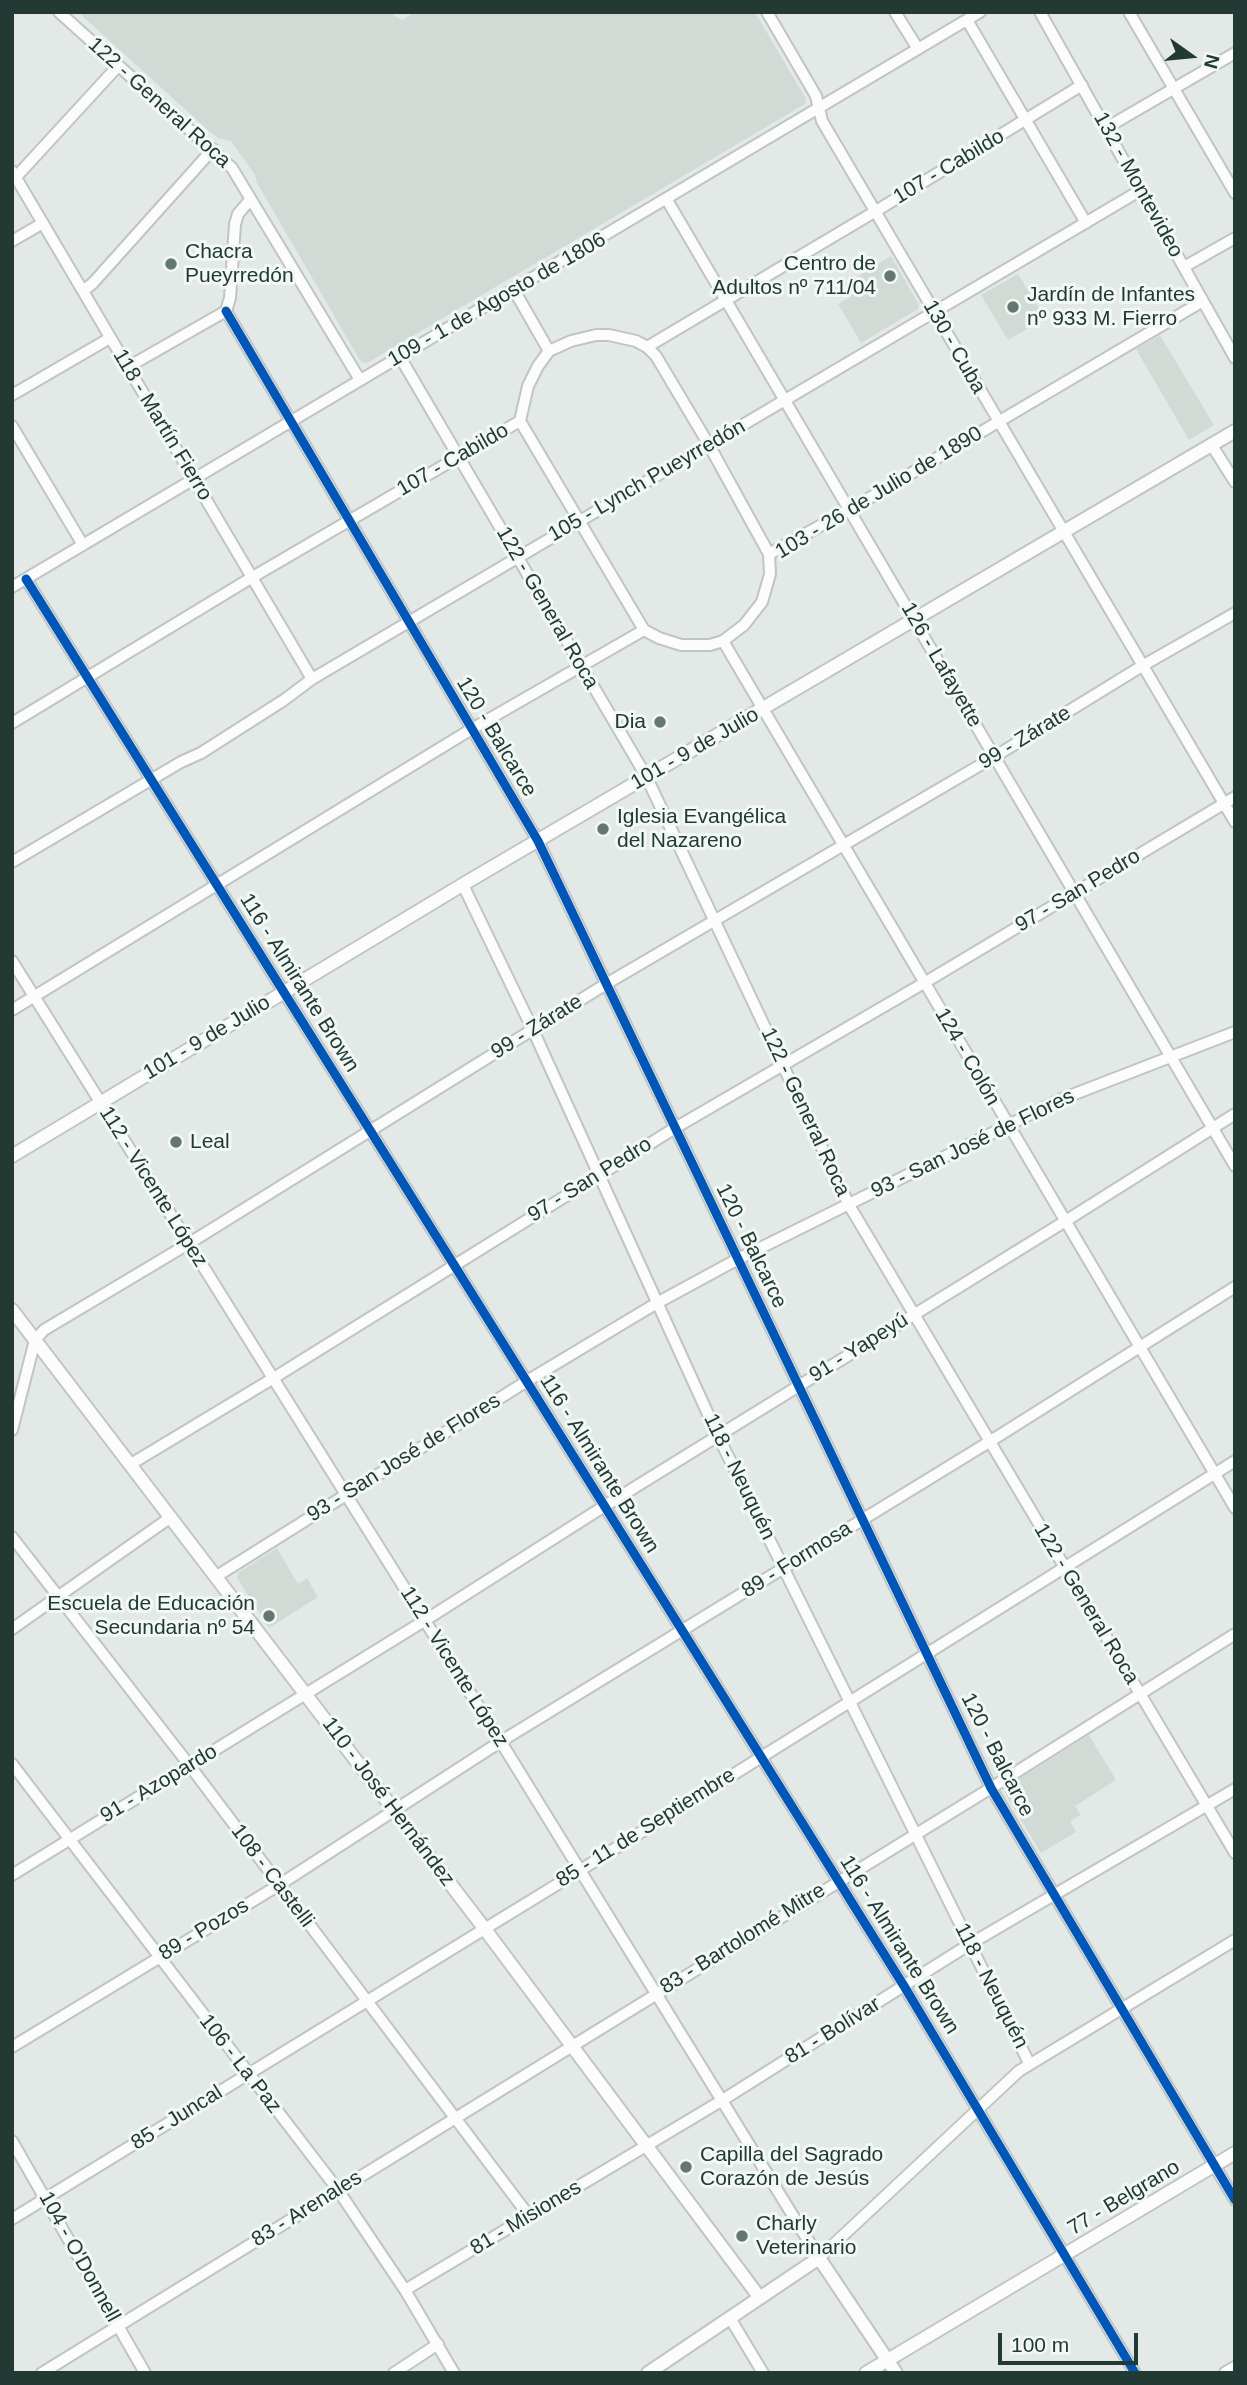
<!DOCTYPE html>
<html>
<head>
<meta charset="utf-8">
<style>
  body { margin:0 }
  #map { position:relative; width:1247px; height:2385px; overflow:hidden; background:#e3e9e6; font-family:Helvetica,sans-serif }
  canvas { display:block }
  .frame { position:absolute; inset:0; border:14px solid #233a34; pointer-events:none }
  .north { position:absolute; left:1156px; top:21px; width:70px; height:70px; -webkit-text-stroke:5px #f2f8f4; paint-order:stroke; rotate:105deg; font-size:19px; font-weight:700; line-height:28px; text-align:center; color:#233a34 }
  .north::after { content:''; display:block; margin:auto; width:24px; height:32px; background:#233a34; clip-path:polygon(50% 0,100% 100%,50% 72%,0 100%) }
  .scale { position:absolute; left:998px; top:2333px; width:140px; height:32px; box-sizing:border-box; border:4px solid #233a34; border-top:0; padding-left:9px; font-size:21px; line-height:24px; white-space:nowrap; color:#233a34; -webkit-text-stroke:5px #f2f8f4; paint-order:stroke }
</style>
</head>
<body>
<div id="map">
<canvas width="1247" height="2385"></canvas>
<div class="frame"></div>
<div class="north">N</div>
<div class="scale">100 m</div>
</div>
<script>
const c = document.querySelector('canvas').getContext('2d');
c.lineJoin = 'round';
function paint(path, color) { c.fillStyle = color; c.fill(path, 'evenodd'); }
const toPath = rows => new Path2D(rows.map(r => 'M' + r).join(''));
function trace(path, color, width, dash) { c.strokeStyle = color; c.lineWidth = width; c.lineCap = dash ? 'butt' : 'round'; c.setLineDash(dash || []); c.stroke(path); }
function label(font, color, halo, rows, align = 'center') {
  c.font = font + ' Helvetica,sans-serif'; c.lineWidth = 6; c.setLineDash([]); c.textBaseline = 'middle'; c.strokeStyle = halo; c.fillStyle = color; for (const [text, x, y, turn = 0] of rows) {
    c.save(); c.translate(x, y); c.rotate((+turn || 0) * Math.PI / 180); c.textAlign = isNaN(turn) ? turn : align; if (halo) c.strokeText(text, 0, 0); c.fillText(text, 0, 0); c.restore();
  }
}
const built = toPath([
  [78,12,389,12,402,20,415,12,755,12,806,99,805,104,367,363,361,362,257,183,255,175,231,141,218,138,210,132],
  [891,256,919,305,918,309,861,343,838,304,850,297,843,285],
  [1018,274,1045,318,1008,340,981,295],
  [1160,335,1214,425,1189,440,1136,349],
  [277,1548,298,1584,307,1578,318,1597,269,1628,237,1578,238,1573],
  [1089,1735,1116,1780,1075,1806,1081,1815,1070,1821,1076,1832,1041,1853,1005,1793,1006,1787]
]);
const minor = toPath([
  [59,12,232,168,360,380],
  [767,12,816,96,822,121,1235,822],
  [895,12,918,49],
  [1040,12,1235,358],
  [1129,12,1235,193],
  [967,20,1086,223],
  [1106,128,1235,53],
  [12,171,312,679],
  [16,177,118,66],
  [667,200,1235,1166],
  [12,241,43,223],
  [1184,267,1235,238],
  [514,290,549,351],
  [83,291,93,283,213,149],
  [226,311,538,841,991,1788,1235,2200],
  [596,335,609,335,636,341,647,347,656,356,709,445,769,554,770,574,762,602,744,625,723,641,710,645,681,645,659,638,644,630,520,421,528,386,538,366,549,351,571,341,596,335],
  [647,347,876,211,1082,85],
  [400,357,646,776,849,1205,1235,1853],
  [128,367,226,311,230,298,235,224,238,214,250,200],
  [12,395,110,338],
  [12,426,83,545],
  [1211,444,1235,482],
  [769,554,849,510,1203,301],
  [26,579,904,1986,1135,2373],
  [12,587,980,12],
  [723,641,1235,1508],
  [12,723,251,578,520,421],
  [12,862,181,762,201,753,284,700,312,679,1141,190],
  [463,885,533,1030,718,1436,1029,2063],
  [12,961,509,1755,819,2258,1019,2071,1235,1940],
  [12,1010,470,730,644,630],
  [12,1430,35,1340,44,1330,188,1244,606,984,994,757,1142,666,1235,613],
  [131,1464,272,1379,675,1128,924,983,1235,797],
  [12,1537,190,1766,529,2216],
  [217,1576,527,1381,657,1303,738,1259,1059,1100,1235,1032],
  [12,1629,171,1517],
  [12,1764,338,2190,405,2290,454,2373],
  [12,1875,424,1621,603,1507,1064,1222,1235,1114],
  [12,2047,279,1885,500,1742,989,1442,1235,1287],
  [12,2141,145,2373],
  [12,2219,579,1871,1235,1461],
  [405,2290,721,2101,970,1944,1235,1789],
  [730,2318,763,2373],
  [42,2373,991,1788,1235,1634],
  [394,2373,438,2344]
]);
const tertiary = toPath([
  [12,1156,467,882,1235,431],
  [12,1310,484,1928,760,2298],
  [648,2373,819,2258,896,2373],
  [866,2373,1235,2153],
  [1226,2373,1235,2368]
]);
const cycleway = toPath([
  [226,311,538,841,991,1788,1235,2200],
  [26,579,904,1986,1135,2373]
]);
const markers = [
  [171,264,7,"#667772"],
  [890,276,7,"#667772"],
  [1013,307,7,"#667772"],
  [660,722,7,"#667772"],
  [603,829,7,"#667772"],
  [176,1142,7,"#667772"],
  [269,1616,7,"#667772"],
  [686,2167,7,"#667772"],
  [742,2236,7,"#667772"]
];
const streetNames = [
  ["122 - General Roca",159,103,42],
  ["107 - Cabildo",949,167,-31],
  ["132 - Montevideo",1138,185,61],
  ["109 - 1 de Agosto de 1806",497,300,-30],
  ["130 - Cuba",954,347,60],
  ["118 - Martín Fierro",162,425,59],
  ["107 - Cabildo",453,460,-30],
  ["105 - Lynch Pueyrredón",647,481,-30],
  ["103 - 26 de Julio de 1890",879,493,-31],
  ["122 - General Roca",547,608,60],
  ["126 - Lafayette",941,665,60],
  ["120 - Balcarce",496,737,59],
  ["99 - Zárate",1025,738,-31],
  ["101 - 9 de Julio",695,749,-30],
  ["97 - San Pedro",1078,891,-31],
  ["116 - Almirante Brown",299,983,58],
  ["99 - Zárate",537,1027,-32],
  ["101 - 9 de Julio",207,1038,-31],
  ["124 - Colón",967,1057,60],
  ["122 - General Roca",805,1112,65],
  ["93 - San José de Flores",973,1144,-26],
  ["97 - San Pedro",590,1180,-32],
  ["112 - Vicente López",153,1187,58],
  ["120 - Balcarce",751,1246,64],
  ["91 - Yapeyú",859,1348,-32],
  ["93 - San José de Flores",404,1458,-32],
  ["116 - Almirante Brown",599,1464,58],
  ["118 - Neuquén",739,1477,64],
  ["89 - Formosa",797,1560,-32],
  ["122 - General Roca",1086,1604,59],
  ["112 - Vicente López",454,1667,58],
  ["120 - Balcarce",997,1755,63],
  ["91 - Azopardo",159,1784,-31],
  ["110 - José Hernández",388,1802,53],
  ["85 - 11 de Septiembre",646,1828,-32],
  ["108 - Castelli",272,1876,53],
  ["89 - Pozos",204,1930,-31],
  ["83 - Bartolomé Mitre",743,1939,-32],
  ["116 - Almirante Brown",899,1945,58],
  ["118 - Neuquén",991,1986,63],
  ["81 - Bolívar",833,2031,-32],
  ["106 - La Paz",240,2064,52],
  ["85 - Juncal",177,2118,-32],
  ["77 - Belgrano",1124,2198,-31],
  ["83 - Arenales",307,2209,-32],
  ["81 - Misiones",526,2218,-31],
  ["104 - O'Donnell",79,2257,61]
];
const poiNames = [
  ["Chacra",185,252],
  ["Pueyrredón",185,276],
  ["Centro de",876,264,"right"],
  ["Adultos nº 711/04",876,288,"right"],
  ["Jardín de Infantes",1027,295],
  ["nº 933 M. Fierro",1027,319],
  ["Dia",646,722,"right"],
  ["Iglesia Evangélica",617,817],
  ["del Nazareno",617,841],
  ["Leal",190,1142],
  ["Escuela de Educación",255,1604,"right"],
  ["Secundaria nº 54",255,1628,"right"],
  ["Capilla del Sagrado",700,2155],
  ["Corazón de Jesús",700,2179],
  ["Charly",756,2224],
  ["Veterinario",756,2248]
];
paint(built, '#d2dad6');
trace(minor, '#c0c5c3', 14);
trace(tertiary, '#c0c5c3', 16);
trace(minor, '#fbfcfb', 10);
trace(tertiary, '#fbfcfb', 12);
trace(cycleway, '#0057b8', 9);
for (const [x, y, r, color] of markers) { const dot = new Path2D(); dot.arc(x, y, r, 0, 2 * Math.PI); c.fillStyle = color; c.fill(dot); trace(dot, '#f2f8f4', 2.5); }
label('21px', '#233a34', '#f2f8f4', streetNames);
label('21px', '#233a34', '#f2f8f4', poiNames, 'left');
</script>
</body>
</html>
